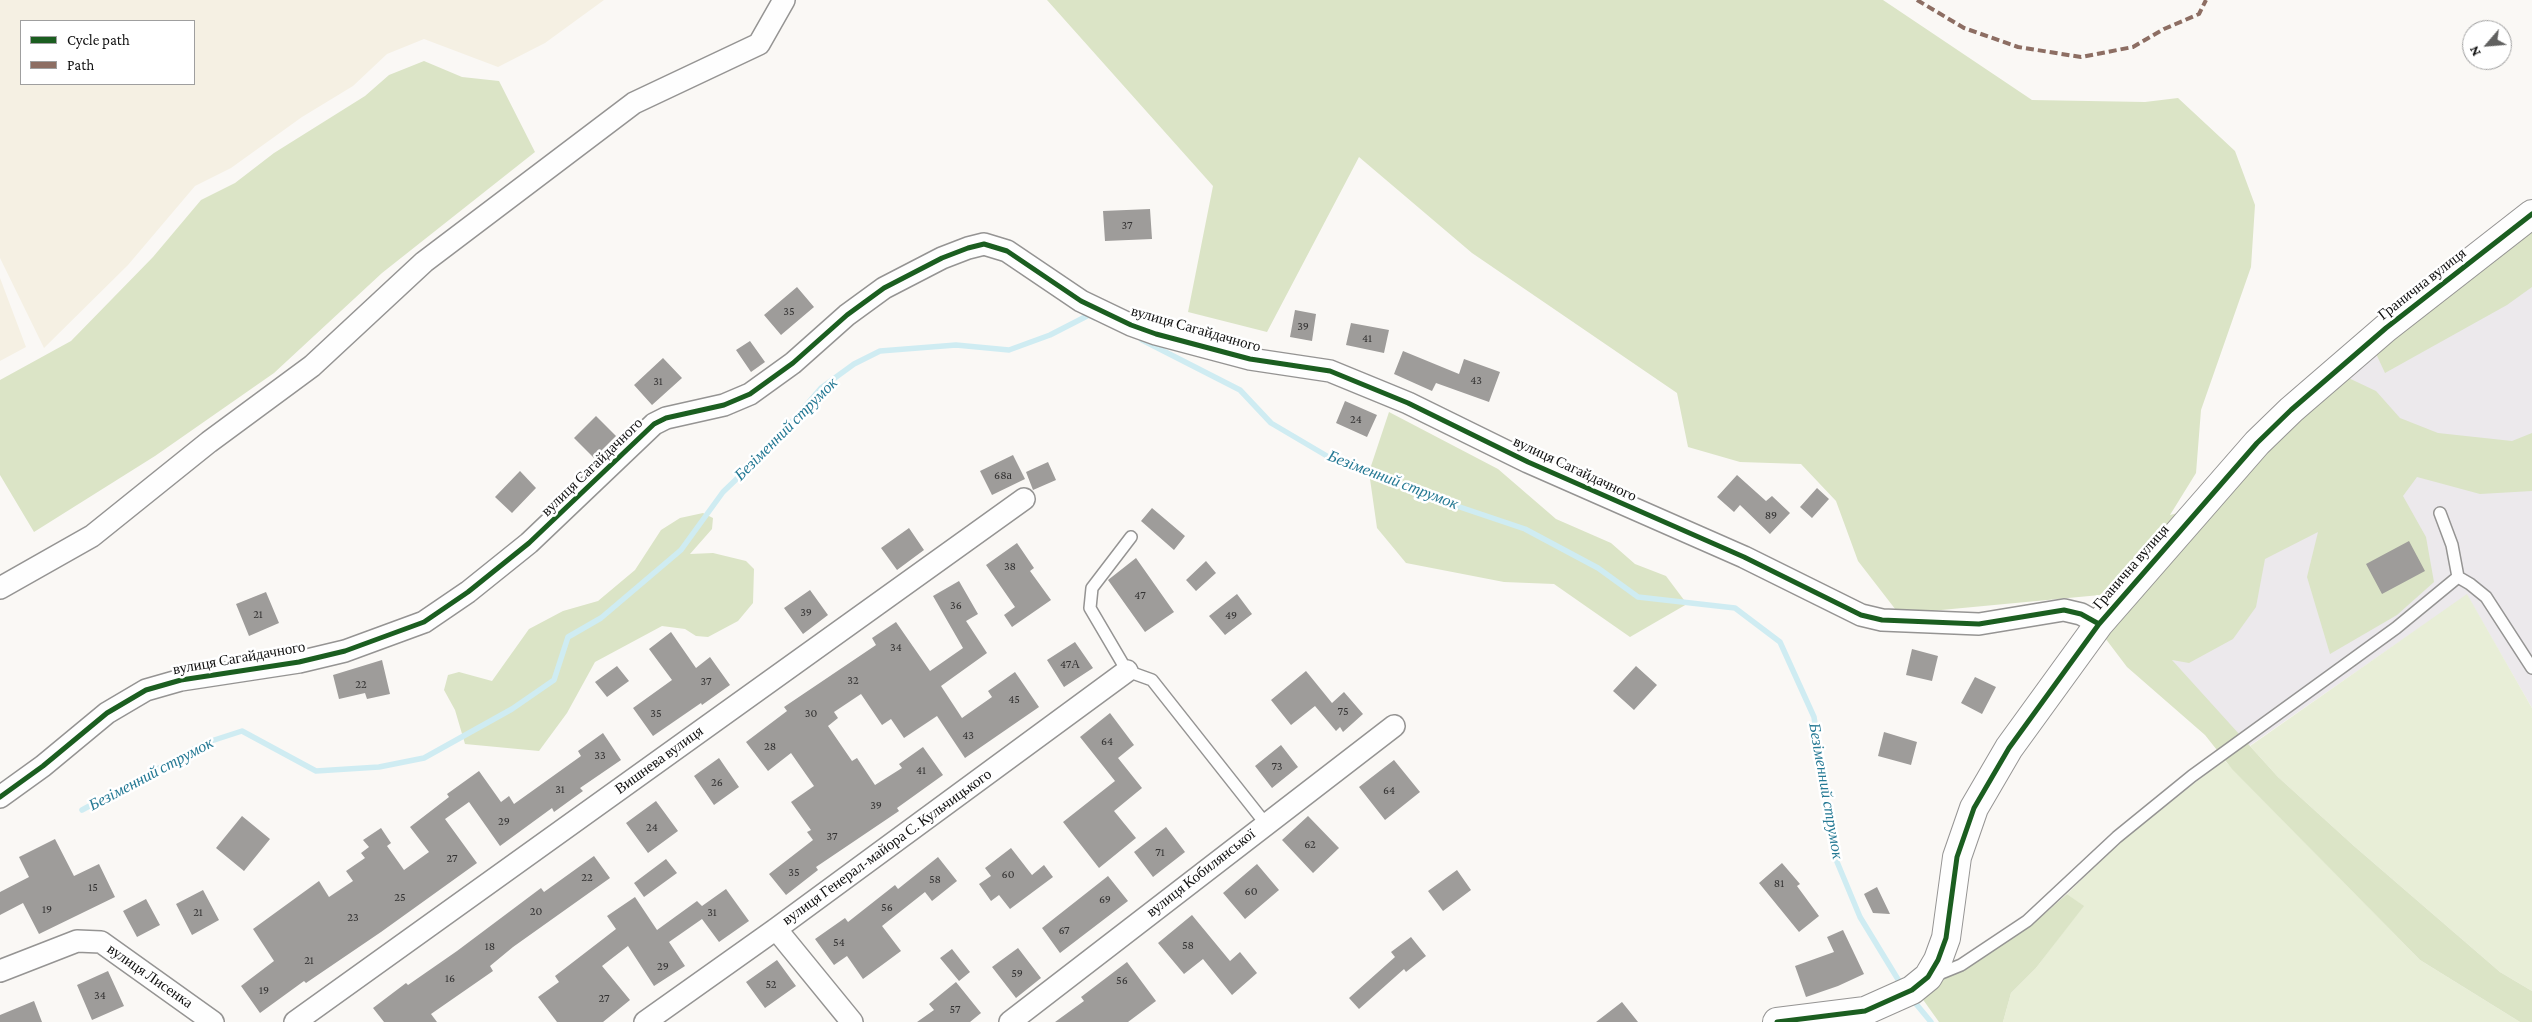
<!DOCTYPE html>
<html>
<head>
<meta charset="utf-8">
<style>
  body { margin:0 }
  #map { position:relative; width:2532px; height:1022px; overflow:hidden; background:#faf8f5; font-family:"Crimson Pro",serif }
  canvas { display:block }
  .legend { position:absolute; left:20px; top:20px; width:175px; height:65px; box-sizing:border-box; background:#fff; border:1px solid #9f9f9f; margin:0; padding:6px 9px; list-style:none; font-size:15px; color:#0f0f0f }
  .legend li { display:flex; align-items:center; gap:10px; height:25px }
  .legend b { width:25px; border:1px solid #9f9f9f }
  .north { position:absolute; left:2462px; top:20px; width:50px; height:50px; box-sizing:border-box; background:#fff; border:1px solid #9f9f9f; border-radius:50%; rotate:243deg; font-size:14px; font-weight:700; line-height:20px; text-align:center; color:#0f0f0f }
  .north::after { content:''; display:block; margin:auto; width:18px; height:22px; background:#616160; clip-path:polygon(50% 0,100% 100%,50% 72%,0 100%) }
</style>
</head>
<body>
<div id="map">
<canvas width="2532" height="1022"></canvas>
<ul class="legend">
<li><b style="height:6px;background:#1b5e20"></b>Cycle path</li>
<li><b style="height:6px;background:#8d6e63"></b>Path</li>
</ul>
<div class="north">N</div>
</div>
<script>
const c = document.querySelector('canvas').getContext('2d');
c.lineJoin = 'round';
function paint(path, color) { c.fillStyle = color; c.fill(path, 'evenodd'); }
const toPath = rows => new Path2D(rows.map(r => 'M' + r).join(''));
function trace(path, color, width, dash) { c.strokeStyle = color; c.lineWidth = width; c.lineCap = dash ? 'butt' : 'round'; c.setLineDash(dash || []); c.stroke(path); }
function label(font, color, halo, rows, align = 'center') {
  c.font = font + ' "Crimson Pro",serif'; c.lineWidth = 5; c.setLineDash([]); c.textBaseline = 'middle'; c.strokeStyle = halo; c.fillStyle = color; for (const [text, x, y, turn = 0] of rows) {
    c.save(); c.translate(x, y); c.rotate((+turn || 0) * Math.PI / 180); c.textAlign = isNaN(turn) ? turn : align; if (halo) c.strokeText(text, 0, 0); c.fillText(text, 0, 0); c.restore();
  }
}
const industrial = toPath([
  [2532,227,2532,708,2467,595,2239,753,2114,626,2337,380]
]);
const farmland = toPath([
  [0,0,604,0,545,43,498,67,424,39,387,54,353,86,302,117,231,168,195,186,128,265,44,348,0,258],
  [21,21,194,21,194,84,21,84],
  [0,278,26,347,0,361]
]);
const green = toPath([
  [2467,594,2532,708,2532,991,2500,972,2354,846,2278,777,2250,746],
  [2224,760,2420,960,2520,1022,2003,1022,2011,993,2036,968,2083,906,2067,894,2122,840]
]);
const forest = toPath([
  [1047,0,1883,0,2032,100,2145,102,2178,98,2235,151,2255,205,2251,267,2201,410,2196,473,2170,515,2212,504,2338,373,2376,391,2400,418,2438,433,2512,441,2532,433,2532,491,2480,494,2417,477,2403,496,2426,537,2434,582,2397,615,2330,654,2307,577,2318,532,2265,559,2256,607,2233,639,2189,663,2172,660,2278,777,2354,846,2500,972,2532,991,2532,1022,2520,1022,2420,960,2232,769,2205,735,2127,667,2102,634,2124,614,2120,575,2100,595,1899,614,1858,561,1836,501,1801,464,1740,462,1688,447,1677,393,1472,253,1359,157,1267,332,1188,312,1213,186],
  [424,61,462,77,499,81,535,152,382,273,274,373,155,456,34,532,0,475,0,380,71,341,153,257,201,200,235,183,274,153,365,96,389,75],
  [2532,220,2532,287,2507,305,2385,373,2372,345],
  [1389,412,1498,469,1556,519,1611,543,1635,564,1666,576,1687,604,1630,637,1554,584,1504,582,1406,563,1377,528,1369,472],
  [703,513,713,518,712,529,690,554,713,553,746,561,754,569,753,603,738,621,708,637,696,636,685,629,662,626,595,662,567,713,539,751,465,744,455,710,444,690,448,675,459,672,492,681,529,629,563,611,598,601,635,570,661,530,680,518],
  [2067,894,2084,906,2036,968,2011,993,2003,1022,1939,1022,1919,994,1933,981,1992,951,2035,922]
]);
const stream = toPath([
  [1142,340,1240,390,1271,423,1332,459,1433,498,1525,529,1598,568,1638,597,1735,608,1780,642,1814,717,1835,857,1860,917,1902,986],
  [82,810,205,743,242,731,316,771,379,767,424,758,512,709,554,680,568,637,601,618,681,550,723,492,771,446,821,388,854,364,880,351,956,345,1009,350,1050,335,1089,315,1095,318],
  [1912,999,1931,1022]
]);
const building = toPath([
  [1150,209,1152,239,1105,241,1103,211],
  [797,287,814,307,781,335,764,315],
  [1295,310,1316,314,1312,341,1290,337],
  [1351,323,1389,330,1384,353,1346,345],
  [750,341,765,362,751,372,736,350],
  [1403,351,1459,374,1464,359,1500,372,1489,402,1436,383,1432,391,1394,374],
  [663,358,682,378,652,405,634,385],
  [1345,401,1377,415,1367,437,1336,423],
  [596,416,616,436,594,458,574,438],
  [1013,455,1025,479,992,495,980,471],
  [1048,462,1056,480,1033,490,1026,472],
  [520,471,536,488,512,513,495,497],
  [1737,475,1766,501,1772,496,1790,513,1770,534,1740,505,1734,512,1717,497],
  [1817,488,1829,499,1812,518,1800,507],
  [1152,508,1185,536,1174,550,1141,521],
  [909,528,924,550,897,570,881,548],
  [2409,541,2425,571,2382,594,2366,564],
  [1017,543,1034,568,1030,571,1051,600,1012,627,1004,615,1015,607,986,565],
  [1136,558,1174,612,1145,632,1108,580],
  [1206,561,1216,573,1196,591,1186,580],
  [959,581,978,614,966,621,987,653,941,686,962,718,992,697,988,691,1015,672,1039,707,965,758,937,716,904,738,891,719,882,725,861,694,834,712,838,718,828,726,852,761,857,758,875,785,902,768,899,764,923,747,943,775,897,808,899,811,816,867,818,870,786,895,769,874,813,840,807,832,811,830,791,802,814,786,791,753,768,771,746,742,787,711,784,707,876,645,872,638,896,622,930,671,963,648,933,596],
  [810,590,828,615,803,634,784,608],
  [266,592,279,623,249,636,236,604],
  [1237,594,1252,614,1225,635,1209,616],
  [671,632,696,668,710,657,730,685,702,705,701,703,653,736,633,708,672,680,649,649],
  [1075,642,1093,668,1064,687,1047,660],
  [1912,649,1938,656,1932,681,1906,675],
  [382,660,390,694,367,699,365,693,339,699,333,675],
  [617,666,629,681,607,697,595,682],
  [1636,666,1657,685,1634,710,1613,691],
  [1306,671,1332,703,1344,692,1363,714,1343,732,1340,727,1336,731,1315,706,1291,725,1271,700],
  [1975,677,1996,687,1982,714,1961,703],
  [1110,713,1134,745,1118,758,1142,788,1114,811,1136,838,1099,868,1063,822,1115,781,1080,737],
  [1884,732,1917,742,1911,765,1878,756],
  [603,733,621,760,580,788,583,791,554,812,552,808,500,846,469,802,445,819,477,863,381,932,306,983,304,981,260,1013,241,986,274,961,253,929,319,881,329,897,353,881,346,871,365,858,361,853,369,847,363,840,381,828,391,843,387,846,404,870,429,852,410,827,449,797,447,794,479,771,501,802,509,796,514,804,581,756,578,751],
  [1281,745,1298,767,1272,788,1255,766],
  [719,758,739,787,714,805,694,776],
  [1394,760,1420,792,1385,820,1359,787],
  [656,801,678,831,648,853,626,823],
  [242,816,270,839,244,871,216,848],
  [1308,816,1339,848,1313,873,1282,840],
  [1166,827,1185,852,1153,877,1134,852],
  [55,839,74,876,99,864,115,897,39,934,23,903,0,915,0,892,29,877,19,857],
  [1011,848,1032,875,1044,865,1053,877,1010,909,999,895,991,901,979,884,991,876,985,868],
  [594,856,610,878,513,947,490,966,493,971,431,1014,437,1022,384,1022,373,1008,406,983,408,985,457,951,541,888,544,892],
  [938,857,957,881,932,901,925,892,882,926,901,951,863,979,847,956,834,965,815,939,845,918,848,922,895,885,898,889],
  [666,859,677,873,644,897,634,883],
  [1782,863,1800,884,1797,886,1819,916,1799,932,1759,883],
  [1257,864,1279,890,1245,919,1223,893],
  [1457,870,1471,890,1443,911,1428,891],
  [1108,876,1128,901,1060,953,1042,928],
  [1877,887,1890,914,1873,913,1864,894],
  [726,889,749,921,719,942,702,919,669,942,685,966,654,986,628,946,602,966,630,1000,603,1022,557,1022,538,997,559,982,555,976,616,929,607,916,635,897,657,930,697,901,702,906],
  [203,890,219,920,192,935,176,904],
  [146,899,160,925,137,937,123,911],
  [1192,915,1230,961,1240,952,1257,973,1232,995,1203,959,1184,974,1158,943],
  [1843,930,1864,974,1838,986,1806,997,1795,966,1834,952,1827,937],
  [1411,937,1426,956,1406,972,1404,969,1359,1009,1349,998,1395,957,1391,952],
  [1018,948,1041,978,1016,998,992,967],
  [952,949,970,972,959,981,940,958],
  [777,960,796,986,765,1008,746,982],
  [1127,962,1156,1001,1128,1022,1055,1022,1084,1001,1081,997],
  [108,971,124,1006,92,1020,77,985],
  [956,982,981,1013,970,1022,917,1022,934,1010,929,1004],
  [34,1001,42,1022,0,1022,0,1015],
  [1622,1002,1638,1022,1596,1022]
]);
const service = toPath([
  [2440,513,2452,545,2458,577],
  [1131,537,1092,588,1090,608,1127,671,1152,680,1265,823],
  [2458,577,2470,584,2486,597,2532,668],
  [1934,976,1961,965,2027,921,2117,837,2192,776,2396,628,2458,577]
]);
const minor = toPath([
  [0,588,92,536,209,442,312,366,424,262,634,103,759,44,784,0],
  [0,797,43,766,107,713,146,690,181,680,299,662,345,651,424,622,468,592,529,543,654,424,666,418,724,405,750,394,793,363,847,315,884,288,942,258,968,248,984,244,1007,251,1081,301,1131,325,1156,334,1250,359,1330,371,1408,403,1528,462,1744,557,1861,615,1882,620,1979,624,2064,610,2081,614,2099,624],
  [776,929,852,1022],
  [0,971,77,941,101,942,213,1022],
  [295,1022,1024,499],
  [645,1022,776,929,1127,671],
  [1010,1022,1394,726]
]);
const tertiary = toPath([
  [1777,1022,1865,1011,1912,990,1928,977,1938,960,1946,938,1957,857,1974,808,2009,748,2099,624,2257,443,2291,410,2386,328,2532,214]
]);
const quiet = toPath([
  [1917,0,1964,28,2018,47,2081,57,2133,47,2164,29,2199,14,2206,0]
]);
const cycleway = toPath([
  [0,797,43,766,107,713,146,690,181,680,299,662,345,651,424,622,468,592,529,543,654,424,666,418,724,405,750,394,793,363,847,315,884,288,942,258,968,248,984,244,1007,251,1081,301,1131,325,1156,334,1250,359,1330,371,1408,403,1528,462,1744,557,1861,615,1882,620,1979,624,2064,610,2081,614,2099,624],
  [1777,1022,1865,1011,1912,990,1928,977,1938,960,1946,938,1957,857,1974,808,2009,748,2099,624,2257,443,2291,410,2386,328,2532,214]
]);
const numberNames = [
  ["37",1127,225],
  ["35",789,311],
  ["39",1303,326],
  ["41",1367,338],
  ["43",1476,380],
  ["31",658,381],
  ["24",1356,419],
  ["68а",1003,475],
  ["89",1771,515],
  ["38",1010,566],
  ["47",1140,595],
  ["36",956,605],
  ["39",806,612],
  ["21",258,614],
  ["49",1231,615],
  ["34",896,647],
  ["47А",1070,664],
  ["32",853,680],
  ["37",706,681],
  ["22",361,684],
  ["45",1014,699],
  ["75",1343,711],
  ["35",656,713],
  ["30",811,713],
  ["43",968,735],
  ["64",1107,741],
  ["28",770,746],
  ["33",600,755],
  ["73",1277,766],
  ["41",921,770],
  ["26",717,782],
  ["31",560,789],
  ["64",1389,790],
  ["39",876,805],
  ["29",504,821],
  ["24",652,827],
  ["37",832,836],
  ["62",1310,844],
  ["71",1160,852],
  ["27",452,858],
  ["35",794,872],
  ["60",1008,874],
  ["22",587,877],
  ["58",935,879],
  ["81",1779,883],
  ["15",93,887],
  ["60",1251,891],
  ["25",400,897],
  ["69",1105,899],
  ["56",887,907],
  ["19",47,909],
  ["20",536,911],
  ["21",198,912],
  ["31",712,912],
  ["23",353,917],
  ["67",1064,930],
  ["54",839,942],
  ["58",1188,945],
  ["18",490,946],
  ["21",309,960],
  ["29",663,966],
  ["59",1017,973],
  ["16",450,978],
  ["56",1122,980],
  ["52",771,984],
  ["19",264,990],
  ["34",100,995],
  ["27",604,998],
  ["57",955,1009]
];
const streetNames = [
  ["Гранична вулиця",2422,284,-38],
  ["вулиця Сагайдачного",1196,329,16],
  ["вулиця Сагайдачного",592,467,-44],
  ["вулиця Сагайдачного",1575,469,25],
  ["Гранична вулиця",2131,567,-49],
  ["вулиця Сагайдачного",239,658,-10],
  ["Вишнева вулиця",659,760,-36],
  ["вулиця Генерал-майора С. Кульчицького",887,847,-36],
  ["вулиця Кобилянської",1201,873,-38],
  ["вулиця Лисенка",150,976,35]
];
const waterNames = [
  ["Безіменний струмок",786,429,-45],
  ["Безіменний струмок",1393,480,21],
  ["Безіменний струмок",151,774,-28],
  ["Безіменний струмок",1826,791,80]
];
paint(industrial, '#ece9ec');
paint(farmland, '#f5f0e3');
paint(green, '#e8eed7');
paint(forest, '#dbe4c6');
trace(stream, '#cfecf2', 5.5);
paint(building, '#9e9c9a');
trace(service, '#959493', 14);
trace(minor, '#959493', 24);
trace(tertiary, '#959493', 30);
trace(service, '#fefefe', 11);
trace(minor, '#fefefe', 21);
trace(tertiary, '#fefefe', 28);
trace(quiet, '#8d6e63', 4, [8, 4]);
trace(cycleway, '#1b5e20', 5);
label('12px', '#333232', null, numberNames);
label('15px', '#0f0f0f', '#fff', streetNames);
label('italic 16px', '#257994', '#fff', waterNames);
</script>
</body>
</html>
